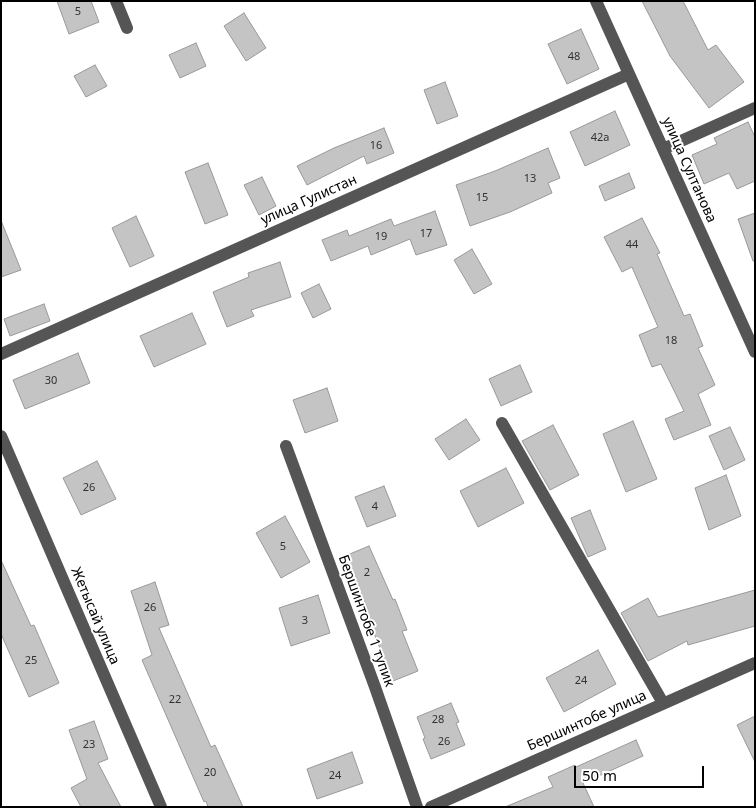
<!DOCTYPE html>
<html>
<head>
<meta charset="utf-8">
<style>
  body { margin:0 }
  #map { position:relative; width:756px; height:808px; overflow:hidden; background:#fff; font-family:"Noto Sans",sans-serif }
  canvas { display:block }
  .frame { position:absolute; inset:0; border:2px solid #000; pointer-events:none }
  .scale { position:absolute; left:574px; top:766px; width:130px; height:22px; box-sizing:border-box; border:2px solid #000; border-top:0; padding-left:6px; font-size:15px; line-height:18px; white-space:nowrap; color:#000; -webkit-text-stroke:4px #fff; paint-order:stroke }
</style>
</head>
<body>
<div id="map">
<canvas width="756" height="808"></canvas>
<div class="frame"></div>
<div class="scale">50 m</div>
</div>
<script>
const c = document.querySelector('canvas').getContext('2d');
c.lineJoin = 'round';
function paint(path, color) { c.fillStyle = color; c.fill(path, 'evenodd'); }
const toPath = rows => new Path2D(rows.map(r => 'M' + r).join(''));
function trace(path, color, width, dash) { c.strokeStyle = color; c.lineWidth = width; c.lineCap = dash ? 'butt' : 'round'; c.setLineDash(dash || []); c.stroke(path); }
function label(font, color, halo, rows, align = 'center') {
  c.font = font + ' "Noto Sans",sans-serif'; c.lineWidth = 4; c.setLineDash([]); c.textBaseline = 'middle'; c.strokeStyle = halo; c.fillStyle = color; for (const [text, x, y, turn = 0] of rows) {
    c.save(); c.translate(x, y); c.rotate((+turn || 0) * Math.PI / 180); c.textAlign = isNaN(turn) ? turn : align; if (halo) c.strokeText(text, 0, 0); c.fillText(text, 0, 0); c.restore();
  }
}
const building = toPath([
  [57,1,91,1,99,22,69,34,57,1],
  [642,1,683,1,708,50,716,45,744,82,709,108,670,56,642,1],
  [244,13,266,48,246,61,224,26,244,13],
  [581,29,599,69,567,84,548,44,581,29],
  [196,43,206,66,180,78,169,55,196,43],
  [95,65,107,86,86,97,74,76,95,65],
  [445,82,458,116,437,124,424,90,445,82],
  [615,111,630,145,585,166,570,132,615,111],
  [748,122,755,137,755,181,737,189,729,173,704,184,692,155,717,144,714,138,748,122],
  [384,128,394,153,367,164,364,156,307,185,297,166,334,148,384,128],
  [548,148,560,178,548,183,552,193,510,212,470,226,456,185,495,171,548,148],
  [208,163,228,215,205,224,185,172,208,163],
  [629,173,635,188,605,201,599,186,629,173],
  [262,177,276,206,259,215,244,185,262,177],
  [435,211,447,245,416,255,410,239,371,255,368,246,331,261,322,240,347,230,349,236,391,219,394,226,435,211],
  [755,213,755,261,753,261,738,219,755,213],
  [136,216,154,256,130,267,112,228,136,216],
  [642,218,660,253,657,254,684,316,690,314,703,346,698,348,715,385,698,394,711,425,674,440,665,419,684,411,661,364,652,367,639,335,658,327,632,267,622,272,604,237,642,218],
  [2,223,21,270,1,277,1,224,2,223],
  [472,249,492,284,474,294,454,260,472,249],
  [280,262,291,297,251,310,254,316,227,327,213,292,249,277,248,273,280,262],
  [319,284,331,309,313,318,301,293,319,284],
  [44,304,50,321,10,336,4,319,44,304],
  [192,313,206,344,154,367,140,336,192,313],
  [78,353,90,383,25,409,13,380,78,353],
  [520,365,532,392,501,406,489,379,520,365],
  [327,388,338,421,305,433,293,400,327,388],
  [466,419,480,440,449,460,435,439,466,419],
  [633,421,657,479,626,492,603,434,633,421],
  [553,425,579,475,550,490,522,441,553,425],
  [730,427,745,460,724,470,709,436,730,427],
  [97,461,116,499,81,515,63,478,97,461],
  [506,468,524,503,478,527,460,491,506,468],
  [726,475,741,516,709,530,695,488,726,475],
  [384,486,396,516,367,527,355,497,384,486],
  [590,510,606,549,588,557,571,518,590,510],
  [285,516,310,562,281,578,256,533,285,516],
  [369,546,393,600,395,599,407,630,402,631,418,671,388,683,376,653,381,651,365,611,368,610,345,556,369,546],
  [1,560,31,626,34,625,59,683,29,697,1,634,1,560],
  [155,582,169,625,159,628,211,747,215,745,243,807,208,807,206,801,204,802,142,660,152,655,131,591,155,582],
  [755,590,755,626,688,645,687,641,648,661,621,613,648,598,658,617,755,590],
  [318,595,330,633,291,646,279,608,318,595],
  [598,650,616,684,564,712,546,678,598,650],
  [451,703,459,722,456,723,465,745,431,759,423,739,425,738,417,717,451,703],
  [755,716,755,762,737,725,755,716],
  [94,721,108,759,98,763,121,807,81,807,71,788,87,779,69,730,94,721],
  [636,740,643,756,583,783,594,807,505,807,553,787,548,777,575,765,576,767,636,740],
  [352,752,363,783,317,799,307,769,352,752]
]);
const minor = toPath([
  [116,1,127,28],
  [596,1,755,352],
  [663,149,755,108],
  [1,354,629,74],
  [502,423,663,703],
  [1,436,161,807],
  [286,446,375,687,417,807],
  [431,807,755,663]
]);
const numberNames = [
  ["5",78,12],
  ["48",574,57],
  ["42а",600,138],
  ["16",376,146],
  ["13",530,179],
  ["15",482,198],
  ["17",426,234],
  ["19",381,237],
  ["44",632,245],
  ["18",671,341],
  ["30",51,381],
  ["26",89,488],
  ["4",375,507],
  ["5",283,547],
  ["2",367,573],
  ["26",150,608],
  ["3",305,621],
  ["25",31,661],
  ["24",581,681],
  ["22",175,700],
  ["28",438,720],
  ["26",444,742],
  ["23",89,745],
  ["20",210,773],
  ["24",335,776]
];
const streetNames = [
  ["улица Султанова",689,170,66],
  ["улица Гулистан",309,200,-24],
  ["Жетысай улица",95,616,67],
  ["Бершинтобе 1 тупик",366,621,70],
  ["Бершинтобе улица",587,721,-24]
];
paint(building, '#c4c4c4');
trace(building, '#999', 1);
trace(minor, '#555', 12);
label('11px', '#313131', null, numberNames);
label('14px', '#000', '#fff', streetNames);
</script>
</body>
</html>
